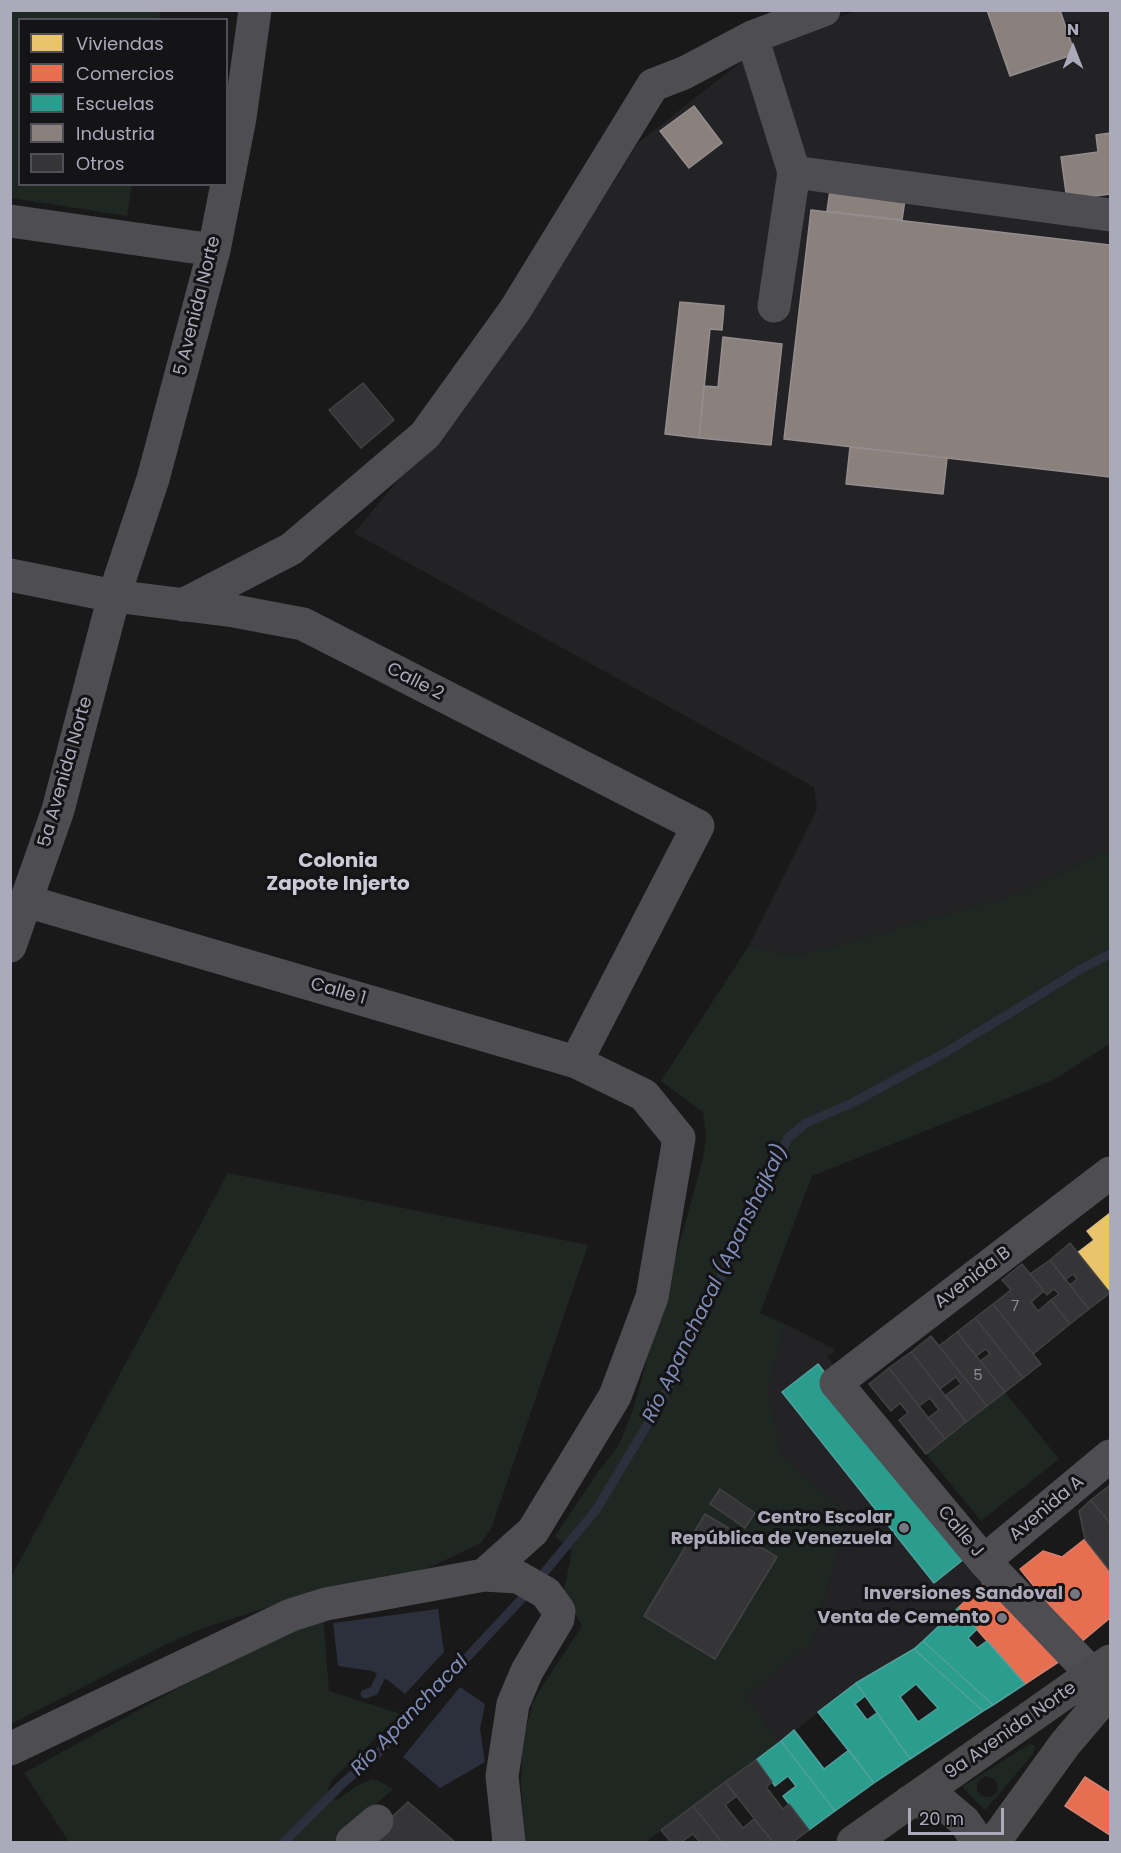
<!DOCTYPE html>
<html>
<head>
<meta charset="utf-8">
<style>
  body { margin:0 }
  #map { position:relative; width:1121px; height:1853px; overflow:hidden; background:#191919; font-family:Poppins,sans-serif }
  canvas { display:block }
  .frame { position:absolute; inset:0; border:12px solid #aab; pointer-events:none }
  .legend { position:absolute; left:18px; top:18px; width:210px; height:168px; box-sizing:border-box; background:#141315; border:2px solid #504f57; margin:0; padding:8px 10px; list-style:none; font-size:18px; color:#aab }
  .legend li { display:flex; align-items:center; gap:12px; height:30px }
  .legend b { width:30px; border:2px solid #504f57 }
  .north { position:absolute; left:1043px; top:18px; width:60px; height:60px; -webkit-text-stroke:4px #141315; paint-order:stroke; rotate:0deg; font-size:16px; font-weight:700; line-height:24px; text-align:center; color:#aab }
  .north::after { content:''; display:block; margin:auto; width:21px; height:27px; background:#aab; clip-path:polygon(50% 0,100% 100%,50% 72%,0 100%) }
  .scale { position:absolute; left:908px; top:1808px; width:96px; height:27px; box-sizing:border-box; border:3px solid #aab; border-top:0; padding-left:8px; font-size:18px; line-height:21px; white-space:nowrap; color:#aab; -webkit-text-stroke:4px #141315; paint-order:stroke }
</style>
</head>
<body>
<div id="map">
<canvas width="1121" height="1853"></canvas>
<div class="frame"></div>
<ul class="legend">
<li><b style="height:16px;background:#e9c46a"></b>Viviendas</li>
<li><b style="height:16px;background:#e76f51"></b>Comercios</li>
<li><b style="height:16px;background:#2a9d8f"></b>Escuelas</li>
<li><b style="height:16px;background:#8a817c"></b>Industria</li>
<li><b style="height:16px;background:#353537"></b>Otros</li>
</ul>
<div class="north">N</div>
<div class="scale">20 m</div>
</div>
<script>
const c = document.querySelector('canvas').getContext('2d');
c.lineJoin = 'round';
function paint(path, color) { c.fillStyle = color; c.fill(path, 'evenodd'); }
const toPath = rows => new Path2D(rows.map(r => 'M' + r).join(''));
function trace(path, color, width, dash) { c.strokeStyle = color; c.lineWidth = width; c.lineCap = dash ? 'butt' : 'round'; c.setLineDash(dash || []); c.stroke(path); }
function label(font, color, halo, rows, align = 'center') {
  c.font = font + ' Poppins,sans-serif'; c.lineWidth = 6; c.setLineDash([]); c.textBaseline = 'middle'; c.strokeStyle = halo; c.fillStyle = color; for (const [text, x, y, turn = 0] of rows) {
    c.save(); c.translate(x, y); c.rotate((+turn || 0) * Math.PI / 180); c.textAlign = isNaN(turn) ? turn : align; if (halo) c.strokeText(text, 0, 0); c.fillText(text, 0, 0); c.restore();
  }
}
const built = toPath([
  [857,11,1110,11,1110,849,1016,894,813,952,793,954,770,951,750,944,817,809,814,787,354,533,510,346,638,143,742,61,768,48,833,25,832,19],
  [785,1324,836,1350,827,1357,997,1570,914,1649,856,1683,779,1743,746,1696,813,1642,848,1514,781,1455,768,1390]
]);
const green = toPath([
  [10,11,160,11,159,19,20,20,20,184,132,185,127,216,11,198],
  [1110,849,1110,1044,1053,1080,812,1176,760,1313,785,1324,768,1390,781,1455,848,1514,813,1642,746,1696,779,1743,646,1842,525,1842,521,1783,522,1747,526,1729,533,1702,541,1688,582,1626,563,1594,572,1551,555,1536,598,1472,619,1445,633,1410,703,1159,706,1136,703,1112,661,1081,750,944,770,951,793,954,813,952,1016,894],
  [228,1173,588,1245,491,1529,481,1543,395,1584,314,1592,201,1629,165,1645,11,1724,11,1577],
  [1005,1392,1059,1459,981,1521,926,1454],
  [323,1614,329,1691,401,1714,331,1781,327,1793,332,1798,337,1800,358,1785,372,1779,377,1780,393,1789,333,1842,69,1842,24,1773,291,1626],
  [1030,1744,1035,1746,1033,1754,986,1809,984,1809,963,1788,963,1786],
  [985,1776,994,1779,998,1785,997,1792,991,1797,981,1796,977,1790,977,1783]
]);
const water = toPath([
  [438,1609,444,1652,405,1694,389,1681,372,1671,338,1666,333,1623],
  [460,1687,485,1704,480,1729,485,1762,440,1788,403,1757]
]);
const homes = toPath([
  [1110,1213,1110,1294,1077,1253,1094,1240,1087,1231,1110,1213]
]);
const shops = toPath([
  [1085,1539,1110,1571,1110,1618,1080,1643,1020,1569,1043,1551,1062,1557,1085,1539],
  [997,1570,1066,1657,1025,1684,958,1608,997,1570],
  [1085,1777,1110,1793,1110,1835,1065,1806,1085,1777]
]);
const schools = toPath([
  [818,1364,969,1555,934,1583,782,1392,818,1364],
  [958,1608,977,1629,968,1638,977,1648,987,1641,1025,1684,993,1705,923,1641,958,1608],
  [923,1641,993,1705,983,1711,914,1649,923,1641],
  [914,1649,983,1711,910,1759,856,1683,914,1649],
  [916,1684,938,1708,918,1722,900,1697,916,1684],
  [856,1683,865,1696,855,1704,867,1720,877,1713,910,1759,874,1783,818,1712,856,1683],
  [794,1730,824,1769,849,1750,874,1783,835,1811,781,1741,794,1730],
  [781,1741,835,1811,809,1830,783,1796,796,1786,788,1776,775,1786,756,1760,781,1741]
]);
const industry = toPath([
  [987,10,1060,10,1075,54,1010,76,987,10],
  [694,106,722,143,689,168,660,131,694,106],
  [1110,133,1110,194,1067,200,1061,157,1098,152,1096,135,1110,133],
  [830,190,905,200,902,220,827,211,830,190],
  [811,210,1110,245,1110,477,784,439,811,210],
  [680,302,724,306,722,330,710,329,699,438,665,434,680,302],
  [723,337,782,344,771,445,699,438,704,386,718,387,723,337],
  [850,447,947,458,943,494,846,484,850,447]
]);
const stream = toPath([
  [538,1580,596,1510,661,1402,788,1138,806,1123,854,1102,948,1051,1083,968,1110,954],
  [365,1694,374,1691,381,1676],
  [284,1842,342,1784,378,1753,529,1591]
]);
const building = toPath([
  [363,383,394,420,361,448,329,410,363,383],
  [1070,1243,1110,1293,1089,1309,1070,1285,1077,1279,1073,1274,1065,1280,1050,1260,1070,1243],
  [1050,1260,1089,1309,1070,1324,1051,1300,1059,1294,1054,1289,1047,1295,1030,1274,1050,1260],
  [1022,1264,1044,1291,1031,1302,1038,1311,1051,1300,1070,1324,1033,1354,993,1304,1011,1290,1002,1280,1022,1264],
  [993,1304,1041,1364,1023,1378,975,1318,993,1304],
  [975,1318,1023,1378,1005,1392,980,1361,990,1354,986,1349,976,1356,957,1332,975,1318],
  [957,1332,1005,1392,987,1406,939,1346,957,1332],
  [931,1336,987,1406,966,1422,946,1395,961,1384,956,1377,940,1389,911,1352,931,1336],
  [911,1352,966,1422,945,1439,928,1418,939,1410,930,1398,919,1406,889,1368,911,1352],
  [889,1368,945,1439,926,1454,899,1420,908,1413,900,1403,891,1411,869,1384,889,1368],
  [1110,1485,1110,1523,1091,1500,1110,1485],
  [720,1489,755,1513,745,1528,710,1504,720,1489],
  [1091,1500,1110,1523,1110,1571,1085,1539,1079,1511,1091,1500],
  [705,1514,777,1557,715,1659,644,1616,705,1514],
  [756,1760,772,1782,766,1787,783,1809,789,1804,809,1830,793,1842,773,1842,725,1782,756,1760],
  [725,1782,737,1796,725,1805,743,1828,754,1819,773,1842,722,1842,693,1806,725,1782],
  [408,1802,455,1842,365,1842,408,1802],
  [693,1806,722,1842,700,1842,693,1834,681,1842,671,1842,661,1830,693,1806]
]);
const minor = toPath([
  [752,37,824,10],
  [10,221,214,250],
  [774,306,794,172,1110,215],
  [10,575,114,596,234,611,303,624,698,826,576,1062],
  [183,605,291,549,425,435,515,310,653,85,684,73,752,37,794,172],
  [26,901,576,1062,644,1095,679,1138,652,1297,615,1396,533,1531,484,1575],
  [10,946,58,810,114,596,153,479,214,250,240,118,255,10],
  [984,1561,1110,1456],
  [1092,1674,984,1561,836,1383,1110,1173],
  [10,1749,291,1615,326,1604,484,1575,518,1577,546,1593,559,1611,558,1619,527,1671,513,1704,502,1776,509,1842],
  [352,1842,377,1821]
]);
const major = toPath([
  [909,1802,934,1802,945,1805,964,1821,971,1831,975,1842],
  [853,1842,1110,1661],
  [994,1842,1065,1744,1110,1691]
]);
const markers = [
  [904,1528,6,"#777782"],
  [1075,1594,6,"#777782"],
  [1002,1618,6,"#777782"]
];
const numberNames = [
  ["7",1015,1307],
  ["5",978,1376]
];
const streetNames = [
  ["5 Avenida Norte",198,306,-76],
  ["Calle 2",415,682,27],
  ["5a Avenida Norte",66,772,-74],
  ["Calle 1",338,992,16],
  ["Avenida B",973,1278,-37],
  ["Avenida A",1047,1509,-40],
  ["Calle J",960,1532,50],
  ["9a Avenida Norte",1011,1731,-35]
];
const poiNames = [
  ["Centro Escolar",892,1518],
  ["República de Venezuela",892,1539],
  ["Inversiones Sandoval",1063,1594],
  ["Venta de Cemento",990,1618]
];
const neighbourhoodNames = [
  ["Colonia",338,862],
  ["Zapote Injerto",338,885]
];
const waterNames = [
  ["Río Apanchacal (Apanshajkal)",716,1284,-64],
  ["Río Apanchacal",410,1716,-46]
];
paint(built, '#232325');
paint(green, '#1f2722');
paint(water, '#2b303c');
paint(homes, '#e9c46a');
trace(homes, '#d6bc82', 1.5);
paint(shops, '#e76f51');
trace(shops, '#d58171', 1.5);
paint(schools, '#2a9d8f');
trace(schools, '#50a19c', 1.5);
paint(industry, '#8a817c');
trace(industry, '#948d8f', 1.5);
trace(stream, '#2b303c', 9);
paint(building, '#353537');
trace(building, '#424245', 1.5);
trace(minor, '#4e4d52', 33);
trace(major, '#4b4b4e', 33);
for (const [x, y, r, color] of markers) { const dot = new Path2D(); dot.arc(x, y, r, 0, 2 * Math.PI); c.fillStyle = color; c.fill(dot); trace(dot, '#141315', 2); }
label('15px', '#8d8d9a', null, numberNames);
label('18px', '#aab', '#141315', streetNames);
label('bold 18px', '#aab', '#141315', poiNames, 'right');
label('bold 20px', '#cbcbd7', '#141315', neighbourhoodNames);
label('italic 20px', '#7f8cb7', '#141315', waterNames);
</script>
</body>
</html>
